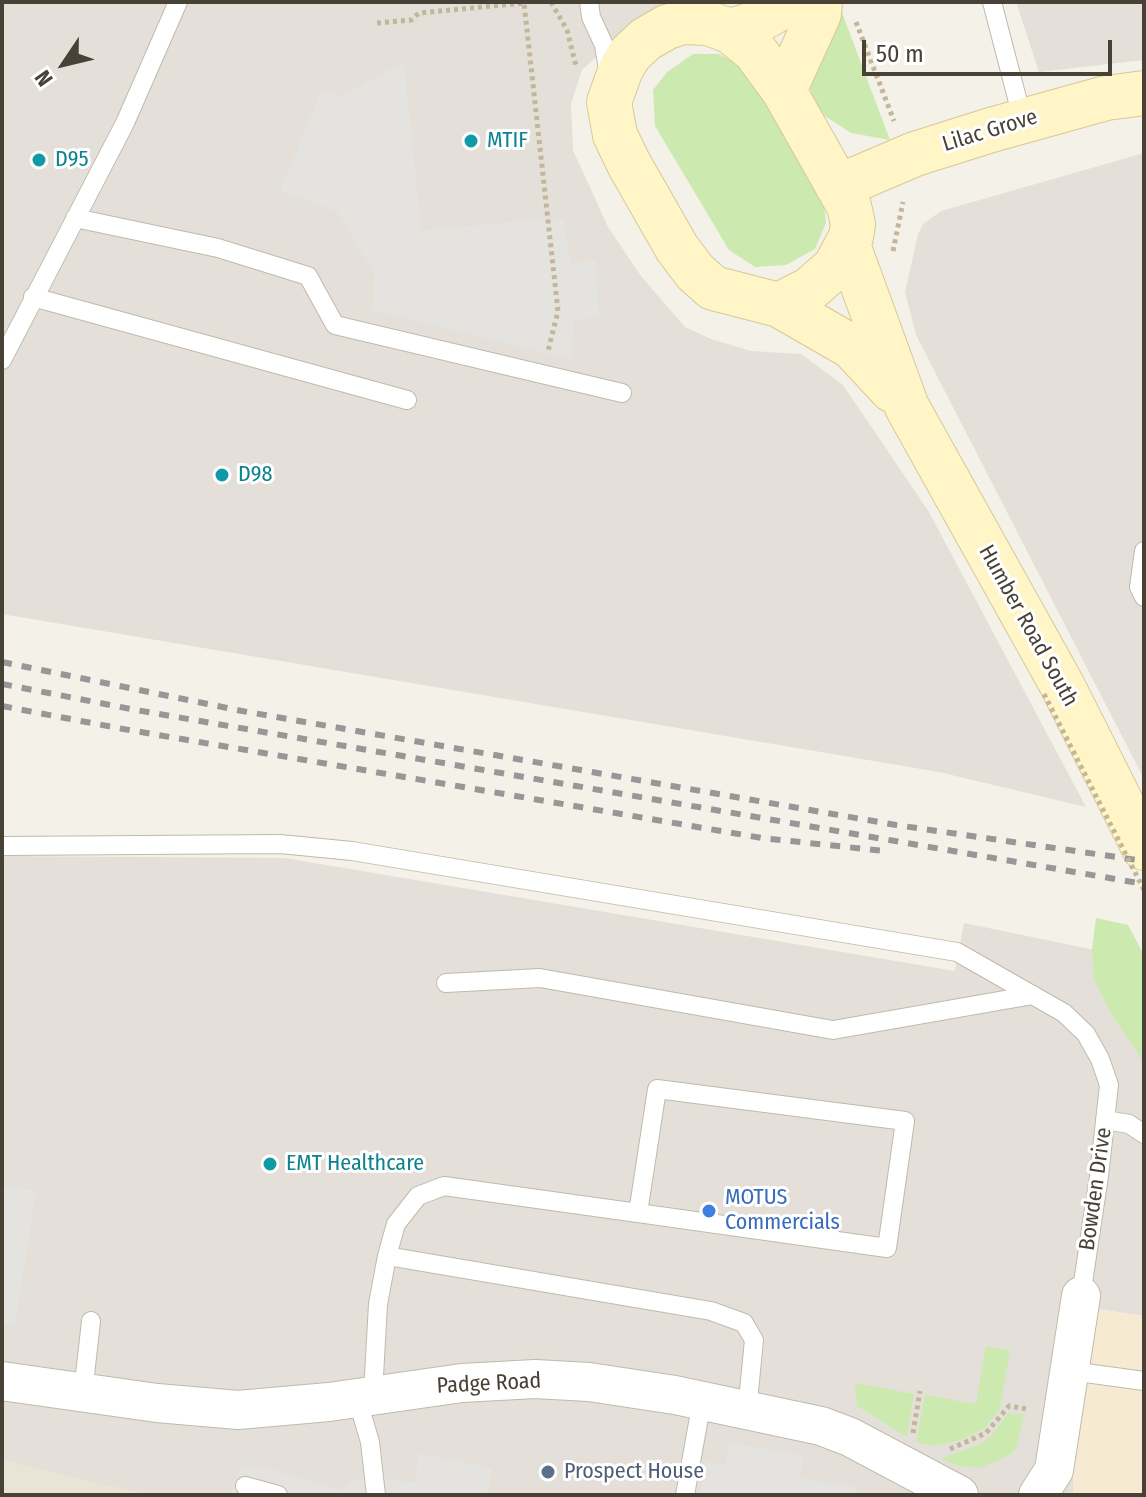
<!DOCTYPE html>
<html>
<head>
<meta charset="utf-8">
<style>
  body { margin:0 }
  #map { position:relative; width:1146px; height:1497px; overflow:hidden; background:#f4f1e8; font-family:"Fira Sans Condensed",sans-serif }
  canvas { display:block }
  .frame { position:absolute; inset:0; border:4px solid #484236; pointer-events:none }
  .north { position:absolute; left:24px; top:24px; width:80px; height:80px; -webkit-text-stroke:6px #fff; paint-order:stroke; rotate:235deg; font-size:22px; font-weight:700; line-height:32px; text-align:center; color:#484236 }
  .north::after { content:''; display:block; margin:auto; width:28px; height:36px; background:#484236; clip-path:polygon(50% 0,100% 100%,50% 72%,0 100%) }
  .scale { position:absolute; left:862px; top:40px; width:250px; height:36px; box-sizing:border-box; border:4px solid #484236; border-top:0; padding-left:10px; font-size:24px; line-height:28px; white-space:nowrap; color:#484236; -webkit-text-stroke:6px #fff; paint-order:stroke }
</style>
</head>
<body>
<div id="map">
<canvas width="1146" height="1497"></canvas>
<div class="frame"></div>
<div class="north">N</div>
<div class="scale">50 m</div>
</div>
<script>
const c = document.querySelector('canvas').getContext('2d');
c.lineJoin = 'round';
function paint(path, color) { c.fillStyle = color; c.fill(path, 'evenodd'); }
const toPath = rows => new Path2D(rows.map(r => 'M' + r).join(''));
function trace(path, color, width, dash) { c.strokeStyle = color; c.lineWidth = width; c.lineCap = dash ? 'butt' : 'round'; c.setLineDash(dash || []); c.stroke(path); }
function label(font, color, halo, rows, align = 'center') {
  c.font = font + ' "Fira Sans Condensed",sans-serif'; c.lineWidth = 6; c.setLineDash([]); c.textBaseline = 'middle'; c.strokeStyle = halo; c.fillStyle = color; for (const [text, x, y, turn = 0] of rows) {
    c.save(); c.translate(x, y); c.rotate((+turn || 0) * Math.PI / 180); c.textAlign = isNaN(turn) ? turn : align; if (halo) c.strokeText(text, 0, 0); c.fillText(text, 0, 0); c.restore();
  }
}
const residential = toPath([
  [2,1460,51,1471,148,1495,2,1495]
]);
const commercial = toPath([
  [1097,1309,1144,1316,1144,1495,1073,1495,1073,1458]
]);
const industrial = toPath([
  [2,2,691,2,618,38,582,70,571,104,573,150,608,227,641,276,685,327,711,339,751,351,801,354,843,385,929,512,1086,807,939,772,2,614],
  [1016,2,1144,2,1144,60,1039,72],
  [1144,153,1144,779,916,335,905,292,918,234,923,224,941,211],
  [2,856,285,858,955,971,964,923,1144,960,1144,1316,1098,1309,1073,1458,1073,1495,148,1495,2,1460]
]);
const green = toPath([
  [838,2,890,140,851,133,825,116,815,103,810,88],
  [693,54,719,54,746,69,823,194,826,223,815,249,786,265,755,267,729,250,655,126,653,90,667,72],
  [1096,918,1128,925,1144,955,1144,1063,1114,1018,1094,980,1092,949],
  [986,1346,1010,1351,1000,1409,985,1428,961,1440,934,1446,916,1442,925,1395,976,1404],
  [855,1383,914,1394,907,1437,857,1406],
  [1008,1413,1024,1415,1016,1449,1010,1455,980,1468,960,1466,940,1459,980,1444,992,1435]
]);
const parking = toPath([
  [404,62,421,231,539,219,563,219,571,264,595,260,599,316,574,321,571,359,373,310,374,273,337,211,280,191,322,89,341,97],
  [2,1186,36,1191,15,1325,2,1323],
  [730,1443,803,1455,800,1478,856,1487,854,1495,701,1495,706,1462,726,1465],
  [418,1453,492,1468,487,1495,231,1495,240,1467,264,1467,335,1489,342,1489,354,1479,416,1482]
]);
const path = toPath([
  [551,2,567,30,576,66],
  [856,22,894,121],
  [377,23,411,20,419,13,524,3,558,311,548,351],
  [893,251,903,202],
  [913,1433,920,1391],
  [950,1449,986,1433,1009,1406,1027,1409]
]);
const lane = toPath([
  [589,2,591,17,604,45,609,76],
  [992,2,1023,121],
  [75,218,218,248,308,276,335,325,622,393],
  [33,297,407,400],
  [2,360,125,123,178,2],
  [1144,551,1139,587,1144,597],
  [2,846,280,844,352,851,957,952,1064,1013,1086,1034,1100,1059,1109,1085,1099,1176,1081,1296],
  [446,983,540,978,833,1030,1033,995],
  [1105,1120,1129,1124,1144,1134],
  [387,1256,711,1311,744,1323,754,1340,747,1411],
  [1071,1371,1144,1381],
  [83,1393,91,1321],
  [373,1394,378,1304,387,1256,396,1224,418,1196,444,1186,638,1213,887,1248,905,1121,657,1089,638,1213],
  [357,1398,370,1442,376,1495],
  [245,1486,278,1495],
  [685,1495,702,1401]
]);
const street = toPath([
  [2,1381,157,1403,238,1410,329,1402,462,1383,535,1379,589,1382,675,1395,821,1426,850,1437,959,1495],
  [1038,1495,1054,1470,1081,1296]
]);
const secondary = toPath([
  [683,22,708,23,730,31,755,51,784,91,849,206,853,224,851,237,835,267,810,289,779,305,713,288,695,272,677,248,629,164,615,135,609,102,621,69,630,54,646,39,667,27,683,22],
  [730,31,750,25,791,2],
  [784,91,819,14,820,2],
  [840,186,915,154,991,130,1106,98,1144,93],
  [848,245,907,407,1062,685,1144,848],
  [779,305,852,347,892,390]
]);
const rail = toPath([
  [2,662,242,711,896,825,1144,861],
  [2,684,136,710,1144,884],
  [2,706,123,729,762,838,884,851]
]);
const pathBridge = toPath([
  [1044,694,1144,890]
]);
const markers = [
  [471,141,8,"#0f9aa8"],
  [39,160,8,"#0f9aa8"],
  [222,475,8,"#0f9aa8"],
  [270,1164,8,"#0f9aa8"],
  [709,1211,8,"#3f7fe0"],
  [548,1472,8,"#5c6f8a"]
];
const streetNames = [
  ["Lilac Grove",990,131,-17],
  ["Humber Road South",1028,626,61],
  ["Bowden Drive",1096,1189,-82],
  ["Padge Road",489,1384,-3]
];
const cultureNames = [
  ["MTIF",487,141],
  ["D95",55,160],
  ["D98",238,475],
  ["EMT Healthcare",286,1164]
];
const shopNames = [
  ["MOTUS",725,1198],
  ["Commercials",725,1223]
];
const serviceNames = [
  ["Prospect House",564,1472]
];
paint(residential, '#e9e4d5');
paint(commercial, '#f7ead2');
paint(industrial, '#e4e0d9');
paint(green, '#cceaaf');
paint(parking, '#e5e3e0');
trace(lane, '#c0baaa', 20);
trace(street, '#c0baaa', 40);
trace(secondary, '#d6c996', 46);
trace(path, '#c3b79a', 5, [4, 4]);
trace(lane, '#fff', 18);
trace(street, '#fff', 38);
trace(secondary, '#fff5c7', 44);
trace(rail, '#979797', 6, [10, 10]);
trace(pathBridge, '#c3b79a', 5, [4, 4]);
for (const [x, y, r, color] of markers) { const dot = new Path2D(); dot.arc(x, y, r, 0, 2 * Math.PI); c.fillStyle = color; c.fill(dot); trace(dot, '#fff', 3); }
label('22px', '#484236', '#fff', streetNames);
label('22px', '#0d838f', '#fff', cultureNames, 'left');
label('22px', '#366cbe', '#fff', shopNames, 'left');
label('22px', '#4e5e75', '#fff', serviceNames, 'left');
</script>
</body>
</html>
